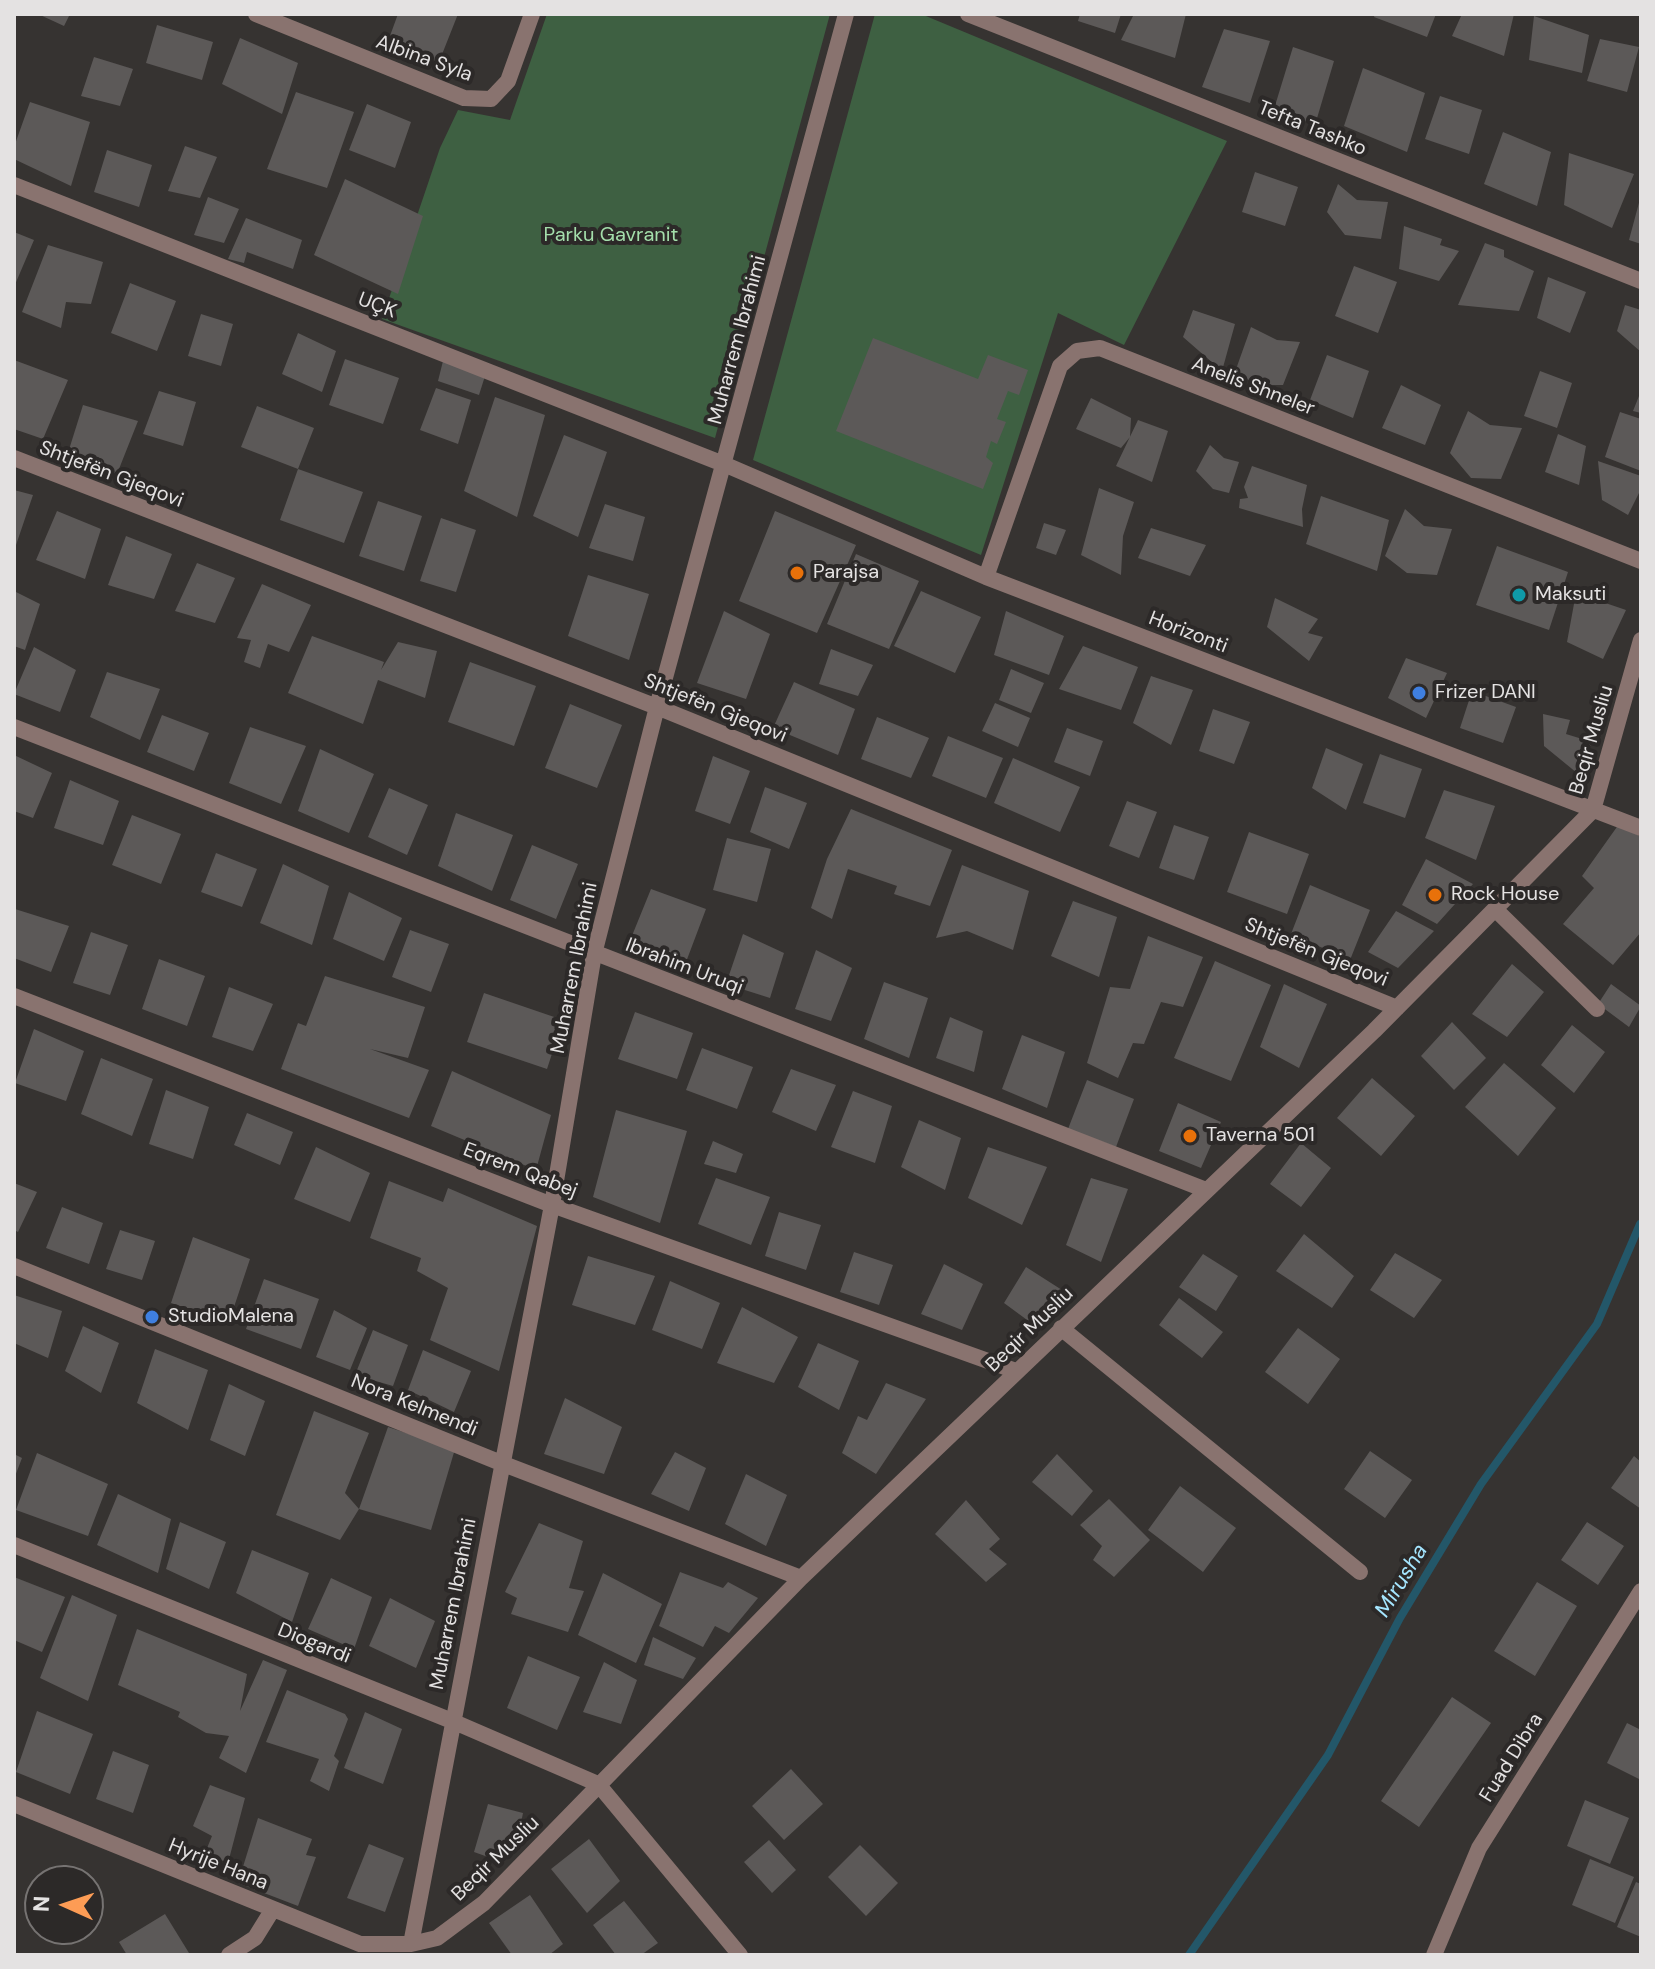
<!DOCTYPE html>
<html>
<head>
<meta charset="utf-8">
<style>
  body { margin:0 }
  #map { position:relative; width:1655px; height:1969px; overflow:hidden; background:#363331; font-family:"DM Sans",sans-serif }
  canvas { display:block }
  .frame { position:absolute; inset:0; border:16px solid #e4e2e2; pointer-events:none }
  .north { position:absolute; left:24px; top:1865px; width:80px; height:80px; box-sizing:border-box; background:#2c2928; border:2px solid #767372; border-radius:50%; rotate:273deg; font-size:22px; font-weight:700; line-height:32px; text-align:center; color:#e4e2e2 }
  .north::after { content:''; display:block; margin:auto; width:28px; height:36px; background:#fd9c55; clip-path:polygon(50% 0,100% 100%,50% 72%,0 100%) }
</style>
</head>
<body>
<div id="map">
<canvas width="1655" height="1969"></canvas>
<div class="frame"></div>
<div class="north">N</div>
</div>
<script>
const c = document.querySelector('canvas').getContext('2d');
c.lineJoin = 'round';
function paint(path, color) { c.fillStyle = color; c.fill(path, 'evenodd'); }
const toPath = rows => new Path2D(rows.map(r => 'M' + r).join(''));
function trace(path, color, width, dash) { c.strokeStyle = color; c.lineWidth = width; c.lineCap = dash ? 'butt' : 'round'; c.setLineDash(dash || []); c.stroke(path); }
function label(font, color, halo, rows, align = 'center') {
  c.font = font + ' "DM Sans",sans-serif'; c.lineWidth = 8; c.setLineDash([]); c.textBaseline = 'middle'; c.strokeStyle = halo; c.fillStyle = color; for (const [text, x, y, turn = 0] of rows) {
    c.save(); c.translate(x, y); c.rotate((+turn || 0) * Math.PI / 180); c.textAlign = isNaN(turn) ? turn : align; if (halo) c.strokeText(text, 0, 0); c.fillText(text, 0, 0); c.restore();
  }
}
const green = toPath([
  [547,14,830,14,715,438,382,319,440,148,458,110,510,120],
  [875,14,921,14,1227,141,1124,345,1058,313,981,555,753,460]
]);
const stream = toPath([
  [1189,1955,1328,1755,1400,1618,1481,1484,1597,1324,1640,1224]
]);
const building = toPath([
  [38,14,70,14,64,26],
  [398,14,458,14,439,62,387,44],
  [1080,14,1121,14,1115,33,1078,21],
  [1134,14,1186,14,1175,58,1121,40],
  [1375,14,1436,14,1427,37,1374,17],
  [1462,14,1514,14,1504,56,1452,36],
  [1534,16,1589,35,1582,73,1529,60],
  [157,25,213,42,202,80,146,63],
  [1224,29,1270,41,1250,103,1202,87],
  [240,38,298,63,282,114,222,84],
  [1600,39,1639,47,1627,92,1587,81],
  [1293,47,1334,61,1315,125,1274,109],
  [94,57,133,69,120,106,81,96],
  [1363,68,1425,93,1407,152,1344,126],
  [296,92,354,112,327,188,267,169],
  [1440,96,1482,110,1469,154,1425,139],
  [30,102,90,122,71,186,14,159,14,147],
  [367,104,411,122,395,168,349,150],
  [1503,132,1551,152,1537,206,1484,184],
  [185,146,217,157,200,198,168,191],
  [107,150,152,165,139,207,94,192],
  [1569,153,1634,174,1612,228,1564,205],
  [1255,172,1298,187,1285,226,1242,212],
  [345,179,423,216,398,294,314,255],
  [1338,184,1357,200,1388,202,1381,239,1345,235,1327,212],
  [208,197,239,209,224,243,194,235],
  [1640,199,1641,199,1641,244,1629,240],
  [246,218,302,240,293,269,247,252,244,263,228,259],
  [1404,226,1442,239,1440,245,1459,251,1439,281,1399,269],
  [14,232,34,240,14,287],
  [1485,243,1504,250,1504,257,1534,271,1519,311,1458,305],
  [48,245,103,262,91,304,66,302,61,328,22,312],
  [1354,266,1397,282,1378,333,1335,316],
  [1548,277,1586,292,1570,333,1537,318],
  [130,283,176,301,157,351,111,333],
  [1625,305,1641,310,1641,352,1617,331],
  [1193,310,1235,324,1222,371,1183,337],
  [201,314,233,324,221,366,188,356],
  [1251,327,1277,340,1300,342,1283,385,1257,385,1235,372],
  [298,333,336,351,322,392,282,374],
  [873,338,978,379,988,355,1028,370,1019,395,1008,391,997,419,1006,422,997,444,991,441,986,457,993,463,983,489,836,431],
  [1327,355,1369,371,1353,418,1310,400],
  [345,359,399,378,383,424,329,405],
  [14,360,68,380,43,439,14,429],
  [443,361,485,376,479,395,438,381],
  [1540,371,1572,383,1557,428,1524,416],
  [1401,385,1441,405,1425,445,1382,428],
  [436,388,471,400,458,444,420,430],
  [159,391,196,402,183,446,143,434],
  [1641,391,1641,413,1633,411],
  [495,397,545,415,517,517,464,491],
  [1091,398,1131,418,1130,437,1121,448,1076,429],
  [83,405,138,421,117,474,67,456],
  [257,406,314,428,298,469,363,492,344,543,280,520,298,469,241,447],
  [1468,411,1490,425,1522,428,1501,479,1471,478,1450,453],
  [1620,412,1641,419,1641,471,1605,457],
  [1138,420,1168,431,1152,482,1116,466],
  [1558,434,1586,446,1579,485,1545,472],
  [564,435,607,452,578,537,533,516],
  [1210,445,1224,458,1239,462,1229,493,1213,489,1196,471],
  [1598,461,1641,476,1641,489,1628,515,1602,500],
  [1252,466,1307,485,1302,509,1303,527,1239,508,1240,499,1248,498,1244,487],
  [1099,488,1134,502,1123,536,1121,575,1081,555],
  [14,490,33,495,15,548,14,548],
  [1321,496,1389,520,1377,571,1306,544],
  [378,501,422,516,404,571,359,556],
  [605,504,645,517,633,561,589,548],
  [1405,509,1424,526,1452,529,1437,575,1407,573,1385,556],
  [57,511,101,529,85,579,36,560],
  [775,511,856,545,817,633,739,601],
  [441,518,476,530,456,592,420,581],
  [1044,523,1066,530,1056,555,1036,548],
  [1151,528,1206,545,1190,576,1138,558],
  [126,536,172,554,154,599,108,585],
  [1497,546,1568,572,1549,630,1476,605],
  [856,554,919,581,889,649,827,624],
  [197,563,235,578,215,623,175,611],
  [588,575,649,594,629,660,568,636],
  [262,584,311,605,289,652,268,644,260,668,244,662,251,640,237,638],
  [14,591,40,604,25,650,14,646],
  [921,591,981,617,955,673,894,646],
  [1576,593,1626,610,1603,659,1567,642],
  [1275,598,1318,619,1308,633,1323,637,1309,661,1267,627],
  [724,611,770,634,746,699,697,683],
  [1006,611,1064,636,1049,675,994,655],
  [312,636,384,662,381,670,398,642,437,651,425,698,378,680,363,724,288,693],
  [1083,646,1138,667,1121,710,1059,689],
  [34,647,76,670,60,712,14,694],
  [831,649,873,665,858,696,819,684],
  [1406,658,1447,673,1426,718,1388,698],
  [470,662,536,686,514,746,448,722],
  [1011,669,1044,683,1031,713,999,700],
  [107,672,160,689,140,740,90,717],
  [1151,676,1193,690,1171,745,1133,723],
  [794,682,855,709,838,755,773,728],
  [1472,691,1516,707,1503,743,1460,728],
  [995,703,1030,718,1018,747,982,731],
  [570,704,622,725,597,788,545,768],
  [1213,709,1250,722,1234,764,1199,751],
  [1543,714,1570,720,1566,734,1592,742,1577,773,1544,746],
  [162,715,209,733,194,771,147,752],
  [877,717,929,738,911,778,861,759],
  [250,727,306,746,281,804,229,783],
  [1067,728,1103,741,1090,776,1054,762],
  [948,736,1003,758,986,798,932,776],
  [1326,748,1363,764,1346,810,1312,788],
  [320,749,374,774,349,833,298,811],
  [1380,754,1422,769,1405,818,1363,803],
  [14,755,52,773,33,818,14,811],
  [713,756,750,771,730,824,695,811],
  [1013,758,1080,787,1060,832,994,803],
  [70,780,119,801,103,845,54,828],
  [765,787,807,803,789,849,750,832],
  [389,788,428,805,407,855,368,837],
  [1444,790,1495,806,1476,860,1425,838],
  [1127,801,1157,812,1139,858,1109,846],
  [851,809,952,850,930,906,894,894,897,886,848,869,832,919,811,908,827,859],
  [456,813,513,835,492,891,438,866],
  [132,815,181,834,161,884,112,865],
  [1619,824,1641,837,1641,932,1613,965,1563,924,1594,888,1582,876],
  [1174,825,1209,837,1194,880,1159,868],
  [1249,832,1309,854,1287,914,1227,892],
  [727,838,771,849,757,902,713,890],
  [532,845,578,864,556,919,510,900],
  [216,853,257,869,242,907,201,892],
  [1426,859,1473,884,1437,924,1402,905],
  [283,864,329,886,312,945,260,923],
  [962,865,1029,891,1013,950,967,931,936,938],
  [1310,885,1370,910,1350,960,1291,934],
  [651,889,706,909,683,970,627,948],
  [349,892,402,918,384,961,333,939],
  [1073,901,1117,917,1099,977,1051,956],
  [15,909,69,926,51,972,14,958],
  [1396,911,1434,931,1398,968,1368,952],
  [410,930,449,944,431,992,392,977],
  [91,932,128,945,110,995,73,983],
  [743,934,784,953,770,998,726,984],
  [1148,936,1203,957,1183,1007,1161,1002,1144,1044,1133,1043,1118,1078,1087,1063,1110,987,1130,989],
  [816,950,852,968,831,1021,795,1009],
  [159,959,205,976,187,1026,142,1009],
  [1215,961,1271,985,1231,1081,1174,1058],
  [1512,964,1544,992,1507,1037,1472,1014],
  [325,976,425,1007,408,1058,370,1049,429,1070,409,1118,281,1069,298,1023,306,1026],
  [884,982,928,998,909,1058,864,1039],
  [1284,984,1327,1004,1299,1068,1260,1047],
  [1611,984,1641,1006,1629,1027,1598,1004],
  [229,987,273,1004,253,1051,212,1037],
  [484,993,563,1020,547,1069,467,1042],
  [635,1012,693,1033,677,1079,618,1059],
  [950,1017,983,1031,974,1072,936,1058],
  [1452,1022,1486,1058,1454,1090,1421,1056],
  [1572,1025,1605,1052,1574,1093,1541,1065],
  [34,1029,84,1051,66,1101,15,1083],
  [1022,1035,1065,1052,1047,1108,1002,1089],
  [702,1048,753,1067,737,1109,686,1090],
  [101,1058,153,1079,132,1136,81,1114],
  [1504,1063,1556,1108,1518,1156,1465,1107],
  [791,1069,836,1085,816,1131,772,1112],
  [452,1071,551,1115,536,1170,431,1126],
  [1372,1078,1415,1116,1381,1156,1337,1118],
  [1087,1080,1134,1099,1116,1147,1068,1129],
  [166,1090,209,1107,193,1159,149,1144],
  [853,1091,892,1106,875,1163,831,1147],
  [1178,1103,1221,1122,1201,1168,1159,1151],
  [616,1110,687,1131,660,1223,593,1197],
  [247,1113,293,1132,280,1165,234,1145],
  [919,1120,961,1138,945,1190,901,1167],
  [713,1141,743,1154,736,1173,704,1164],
  [1301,1143,1331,1168,1301,1207,1270,1184],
  [316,1147,370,1173,350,1222,294,1199],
  [988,1147,1047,1167,1022,1225,968,1198],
  [716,1178,770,1197,751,1245,698,1224],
  [1091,1178,1128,1189,1101,1262,1066,1245],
  [389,1181,443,1202,448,1188,537,1226,499,1371,430,1340,448,1288,417,1271,421,1258,370,1238],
  [14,1183,37,1192,18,1232,14,1230],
  [62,1207,103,1223,89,1264,46,1248],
  [779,1212,821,1225,806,1270,765,1256],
  [120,1230,155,1241,142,1280,106,1269],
  [1304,1234,1354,1276,1332,1308,1276,1271],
  [193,1237,250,1259,229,1322,171,1303],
  [854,1252,893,1265,879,1305,840,1292],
  [1395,1253,1442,1280,1414,1318,1370,1290],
  [1203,1254,1238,1276,1216,1311,1179,1287],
  [588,1256,655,1276,635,1325,572,1305],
  [944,1264,983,1284,962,1330,921,1314],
  [1026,1267,1062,1290,1038,1328,1004,1303],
  [264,1279,319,1299,301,1349,246,1329],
  [670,1281,720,1303,702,1349,652,1330],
  [14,1295,62,1311,48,1358,14,1343],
  [1179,1298,1223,1332,1202,1358,1159,1325],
  [742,1307,798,1337,774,1383,717,1363],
  [334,1310,367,1328,350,1370,316,1357],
  [83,1326,119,1343,101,1393,65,1371],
  [1298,1328,1340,1359,1308,1404,1265,1372],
  [373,1330,408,1345,393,1386,355,1375],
  [818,1343,859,1361,839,1410,798,1387],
  [155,1349,208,1370,188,1430,137,1403],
  [423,1350,471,1371,454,1412,408,1390],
  [886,1383,926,1399,876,1474,842,1453,858,1416,867,1420],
  [229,1384,265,1401,245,1456,210,1440],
  [565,1398,622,1427,604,1474,544,1454],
  [314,1411,369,1433,345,1493,359,1509,388,1427,455,1449,431,1530,359,1509,340,1540,276,1515],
  [1370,1451,1412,1480,1385,1518,1344,1489],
  [675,1452,706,1468,689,1511,651,1494],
  [37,1453,108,1484,88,1536,16,1510],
  [14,1454,22,1458,14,1479],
  [1057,1454,1093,1491,1072,1516,1032,1482],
  [1634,1456,1641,1462,1641,1509,1611,1488],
  [746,1474,787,1495,766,1546,725,1524],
  [1180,1486,1236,1528,1203,1572,1148,1530],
  [118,1494,171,1519,158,1573,97,1545],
  [1109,1499,1150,1540,1114,1577,1093,1560,1102,1546,1080,1525],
  [966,1500,1000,1539,989,1549,1007,1564,986,1582,935,1534],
  [180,1522,226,1542,209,1589,166,1569],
  [1587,1522,1624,1546,1598,1585,1561,1560],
  [539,1523,583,1541,569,1588,584,1591,568,1632,511,1614,517,1598,505,1592],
  [252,1550,309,1573,292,1622,236,1593],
  [680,1572,723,1588,728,1582,758,1598,729,1633,715,1626,703,1647,659,1626],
  [603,1573,662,1604,636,1663,578,1635],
  [14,1577,65,1597,42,1652,14,1640],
  [331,1578,372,1597,354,1649,308,1629],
  [1537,1582,1577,1606,1535,1676,1494,1651],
  [72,1595,117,1615,88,1701,40,1678],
  [390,1598,435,1621,416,1668,369,1646],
  [137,1629,247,1674,240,1711,263,1660,287,1670,246,1773,219,1758,229,1736,206,1733,178,1717,180,1712,118,1685],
  [653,1637,696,1658,683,1679,644,1665],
  [528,1656,580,1677,557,1730,507,1708],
  [604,1662,637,1680,621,1724,583,1712],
  [287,1690,345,1714,348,1719,334,1756,339,1761,329,1791,310,1781,319,1759,266,1742],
  [1452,1697,1491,1723,1419,1827,1381,1801],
  [37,1711,93,1734,70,1794,16,1772],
  [365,1712,402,1729,383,1784,344,1768],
  [1627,1723,1641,1730,1641,1780,1607,1763],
  [113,1751,149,1765,133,1813,96,1799],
  [791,1769,823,1804,784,1840,752,1806],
  [210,1785,245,1798,228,1863,205,1853,212,1836,193,1826],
  [1585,1800,1629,1818,1610,1864,1567,1846],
  [488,1804,523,1813,517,1843,502,1862,474,1852],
  [258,1818,312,1839,306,1855,316,1857,298,1906,238,1883],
  [589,1839,620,1881,587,1913,551,1869],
  [769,1840,796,1870,772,1893,744,1862],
  [369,1844,404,1858,385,1912,347,1898],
  [860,1845,898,1883,866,1916,828,1877],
  [1590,1859,1634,1877,1615,1923,1572,1905],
  [1636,1882,1641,1884,1641,1937,1617,1927],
  [530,1895,563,1944,549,1955,512,1955,489,1923],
  [624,1901,658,1943,641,1955,616,1955,593,1925],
  [165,1914,189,1953,127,1955,119,1942]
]);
const street = toPath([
  [256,14,464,98,491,99,508,81,532,14],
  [968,14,1641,281],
  [14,185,726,465,986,577,1641,828],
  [14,458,657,707,1397,1008],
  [986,577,1060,366,1077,351,1100,348,1641,561],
  [14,727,1206,1190],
  [1495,909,1597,1009],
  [14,996,552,1205,1016,1371],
  [14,1266,501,1463,801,1578],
  [1061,1328,1360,1572],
  [14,1545,452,1721,598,1784,740,1955],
  [14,1804,360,1944,411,1944,437,1938,484,1903,801,1578,1374,1031,1593,810,1641,640],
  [411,1944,552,1205,594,954,657,707,846,14],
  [229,1955,255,1938,273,1909],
  [1434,1955,1479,1848,1641,1591]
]);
const markers = [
  [797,573,8,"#e8710a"],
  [1519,595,8,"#0f9aa8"],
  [1419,693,8,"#3f7fe0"],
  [1435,895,8,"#e8710a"],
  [1190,1136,8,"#e8710a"],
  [152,1317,8,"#3f7fe0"]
];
const streetNames = [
  ["Albina Syla",424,59,20],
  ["Tefta Tashko",1312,129,22],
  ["UÇK",377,306,21],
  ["Muharrem Ibrahimi",738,340,-75],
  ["Anelis Shneler",1253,387,21],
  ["Shtjefën Gjeqovi",111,475,21],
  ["Horizonti",1188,633,21],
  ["Shtjefën Gjeqovi",715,709,22],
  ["Beqir Musliu",1592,740,-74],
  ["Shtjefën Gjeqovi",1316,953,22],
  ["Ibrahim Uruqi",684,967,21],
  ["Muharrem Ibrahimi",575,968,-79],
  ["Eqrem Qabej",520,1171,21],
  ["Beqir Musliu",1030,1330,-44],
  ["Nora Kelmendi",414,1406,22],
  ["Muharrem Ibrahimi",454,1604,-79],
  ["Diogardi",314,1644,22],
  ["Fuad Dibra",1512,1758,-58],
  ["Beqir Musliu",496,1859,-44],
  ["Hyrije Hana",218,1865,22]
];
const parkNames = [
  ["Parku Gavranit",611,236]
];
const poiNames = [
  ["Parajsa",813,573],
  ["Maksuti",1535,595],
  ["Frizer DANI",1435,693],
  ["Rock House",1451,895],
  ["Taverna 501",1206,1136],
  ["StudioMalena",168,1317]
];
const waterNames = [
  ["Mirusha",1402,1581,-59]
];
paint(green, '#3e6042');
trace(stream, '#235769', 8);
paint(building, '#5c5958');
trace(street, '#89736f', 16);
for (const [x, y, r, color] of markers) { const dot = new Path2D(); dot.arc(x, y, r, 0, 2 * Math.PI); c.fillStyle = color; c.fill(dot); trace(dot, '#2c2928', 3); }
label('20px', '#e4e2e2', '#2c2928', streetNames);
label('20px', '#a4deab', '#2c2928', parkNames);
label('20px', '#e4e2e2', '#2c2928', poiNames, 'left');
label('italic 22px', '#a5e6ff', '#2c2928', waterNames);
</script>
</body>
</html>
